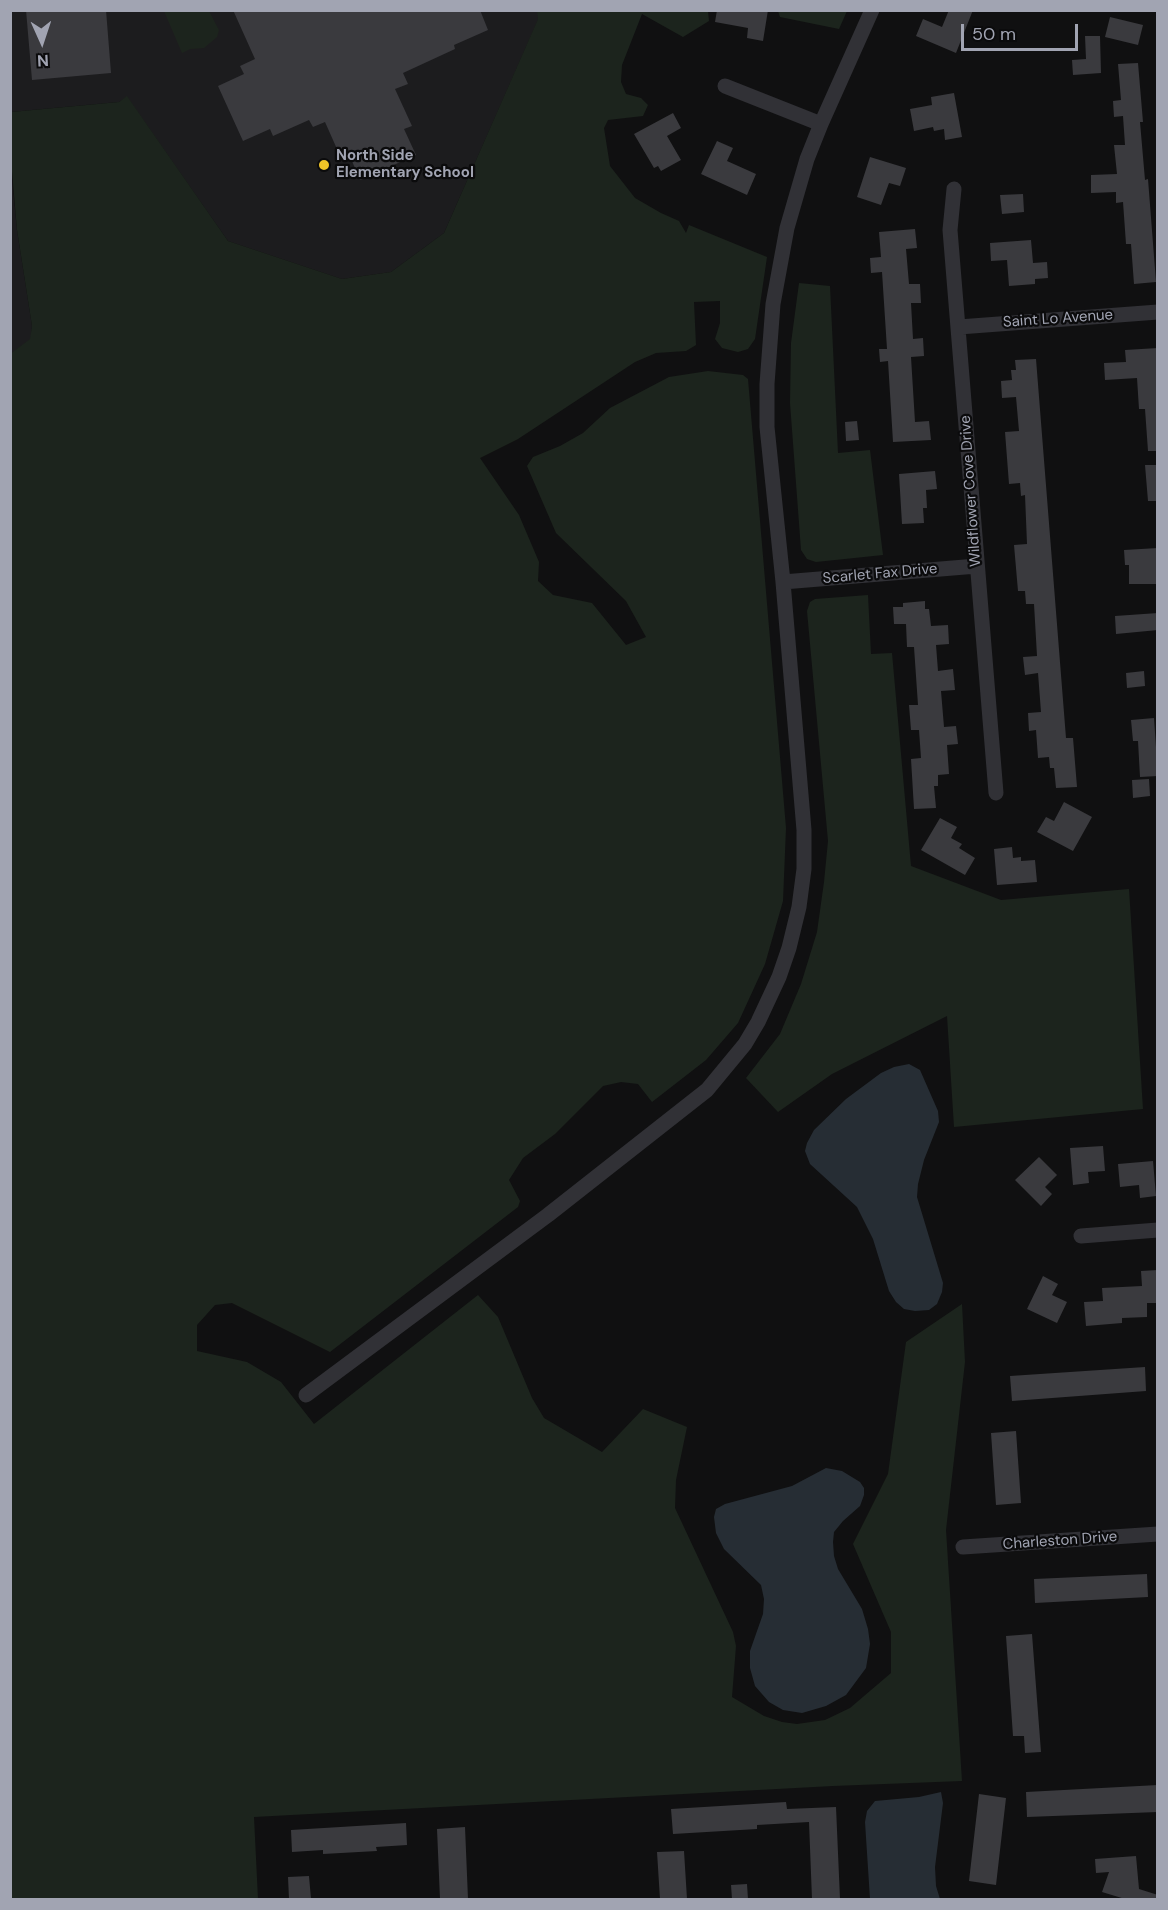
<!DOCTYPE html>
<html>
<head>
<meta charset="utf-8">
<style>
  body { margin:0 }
  #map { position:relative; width:1168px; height:1910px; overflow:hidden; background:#101011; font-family:"DM Sans",sans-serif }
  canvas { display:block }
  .frame { position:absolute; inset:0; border:12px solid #a1a4b2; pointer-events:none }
  .north { position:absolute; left:12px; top:12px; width:60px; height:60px; -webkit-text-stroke:4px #0b0b0c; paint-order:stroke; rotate:177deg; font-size:16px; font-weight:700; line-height:24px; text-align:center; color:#a1a4b2 }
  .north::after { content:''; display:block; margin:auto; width:21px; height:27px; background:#a1a4b2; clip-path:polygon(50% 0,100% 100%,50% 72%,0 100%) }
  .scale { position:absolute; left:961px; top:24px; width:117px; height:27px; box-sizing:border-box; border:3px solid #a1a4b2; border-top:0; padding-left:8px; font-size:18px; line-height:21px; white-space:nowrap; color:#a1a4b2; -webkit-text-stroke:4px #0b0b0c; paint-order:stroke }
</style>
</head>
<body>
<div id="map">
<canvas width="1168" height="1910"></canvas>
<div class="frame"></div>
<div class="north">N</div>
<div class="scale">50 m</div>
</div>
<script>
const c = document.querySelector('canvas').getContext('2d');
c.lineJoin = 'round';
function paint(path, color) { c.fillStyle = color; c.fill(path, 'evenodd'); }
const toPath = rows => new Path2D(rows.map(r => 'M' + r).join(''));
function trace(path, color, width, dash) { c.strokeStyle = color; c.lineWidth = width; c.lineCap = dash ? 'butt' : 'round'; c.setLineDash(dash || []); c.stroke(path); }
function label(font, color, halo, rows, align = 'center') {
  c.font = font + ' "DM Sans",sans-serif'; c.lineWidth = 4.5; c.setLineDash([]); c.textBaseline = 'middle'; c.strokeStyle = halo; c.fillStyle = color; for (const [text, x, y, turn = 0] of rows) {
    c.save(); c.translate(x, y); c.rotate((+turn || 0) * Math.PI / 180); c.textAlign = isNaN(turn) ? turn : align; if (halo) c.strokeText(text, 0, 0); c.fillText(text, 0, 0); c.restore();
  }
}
const built = toPath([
  [11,11,542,11,444,233,391,272,342,279,228,241,127,97,119,102,11,112],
  [10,160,17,230,32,326,31,339,11,354]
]);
const green = toPath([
  [164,11,209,11,219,30,217,37,204,48,190,49,182,53],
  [537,11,708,11,709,21,683,37,642,14,622,65,621,82,626,94,641,98,648,105,643,116,608,120,604,128,610,166,635,198,661,213,679,221,686,233,689,225,767,257,755,339,748,349,738,352,722,348,715,339,720,323,720,301,694,302,696,345,686,351,656,353,635,362,518,439,480,458,519,515,539,562,538,581,553,595,592,603,626,645,646,637,626,601,556,533,527,466,533,457,560,446,583,433,610,408,669,377,708,371,743,375,748,379,786,828,783,901,765,964,738,1023,706,1060,652,1102,638,1084,621,1082,603,1086,555,1134,523,1158,509,1180,520,1201,518,1207,330,1352,232,1303,215,1305,197,1325,197,1351,247,1362,281,1382,314,1424,478,1295,498,1317,532,1398,544,1418,602,1452,643,1409,687,1427,676,1480,675,1508,733,1632,736,1646,732,1697,764,1716,782,1722,797,1724,825,1720,850,1708,891,1673,891,1632,853,1544,888,1474,906,1342,962,1304,965,1362,946,1530,962,1781,833,1786,254,1817,258,1899,11,1899,10,354,30,339,32,326,17,230,11,160,11,112,119,102,127,96,228,241,342,279,391,272,444,233,538,19],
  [778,11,778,10,847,11,839,29,780,17],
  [799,283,830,286,838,453,870,450,883,555,816,562,807,559,801,550,790,403,791,343],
  [868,595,871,654,892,653,911,866,1001,900,1129,889,1143,1109,954,1127,947,1016,832,1074,778,1112,746,1078,780,1034,801,984,817,932,824,882,828,841,807,611,810,602,815,599]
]);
const water = toPath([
  [909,1064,920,1070,938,1111,939,1122,924,1160,918,1184,917,1197,943,1283,942,1292,937,1304,929,1310,915,1311,904,1309,896,1302,889,1291,873,1239,857,1207,810,1164,805,1151,807,1143,814,1130,846,1099,881,1073,894,1067],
  [826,1468,842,1471,860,1482,864,1488,864,1495,860,1506,843,1521,834,1532,833,1542,834,1556,838,1569,862,1609,868,1629,870,1644,866,1668,846,1695,826,1706,802,1713,783,1710,769,1702,755,1686,750,1668,750,1651,763,1614,764,1599,761,1585,724,1549,716,1533,714,1517,716,1509,725,1504,792,1486],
  [941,1792,943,1803,935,1867,936,1886,940,1899,870,1899,865,1822,867,1811,875,1801,919,1797]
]);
const building = toPath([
  [26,10,106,10,111,73,32,80],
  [233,10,480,10,488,30,454,45,455,49,403,73,408,84,395,89,412,126,404,129,416,155,360,180,349,154,341,158,325,122,313,127,309,120,273,136,270,129,243,141,218,86,244,74,240,66,255,59],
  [717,10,768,10,763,41,747,38,748,28,715,22],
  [949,10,973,10,956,53,916,36,923,19,942,27],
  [1110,17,1143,25,1138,45,1105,37],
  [1085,36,1100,36,1101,73,1073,75,1072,60,1086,59],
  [1138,63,1143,122,1140,122,1145,180,1148,179,1156,282,1134,284,1131,244,1126,244,1123,202,1116,203,1116,192,1091,193,1091,175,1117,174,1114,145,1125,145,1123,116,1114,117,1113,101,1121,100,1118,64],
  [954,93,962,137,945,140,944,129,934,131,933,127,914,131,910,109,932,105,931,97],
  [673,113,681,128,667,136,681,160,661,171,658,166,654,168,634,134],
  [717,141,733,148,727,161,756,174,747,195,701,174],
  [870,157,906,168,900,186,889,183,881,205,857,197],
  [1023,194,1024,212,1002,214,1000,195],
  [915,229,917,248,906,249,909,284,920,284,921,303,911,303,913,339,923,338,924,356,911,357,915,422,929,421,931,440,893,442,888,361,880,362,879,349,887,349,882,272,871,273,870,258,881,257,879,232],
  [1031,240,1033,263,1047,262,1048,278,1035,279,1035,284,1009,286,1007,260,991,261,990,243],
  [1158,348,1158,451,1148,451,1145,409,1139,409,1137,378,1105,380,1104,363,1126,362,1125,350],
  [1036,359,1066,738,1073,738,1077,787,1056,788,1054,768,1050,768,1049,757,1038,758,1036,730,1029,731,1028,713,1041,712,1038,673,1025,675,1023,657,1037,656,1034,604,1026,604,1025,591,1018,591,1014,545,1027,544,1025,495,1021,496,1020,483,1009,484,1005,432,1019,431,1016,397,1002,398,1001,381,1012,380,1011,370,1016,370,1015,360],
  [857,421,859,440,846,441,845,422],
  [1145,465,1158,465,1158,501,1148,501],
  [935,471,937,489,926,490,927,508,923,508,924,523,902,524,899,474],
  [1158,548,1158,584,1129,584,1129,565,1125,565,1124,550],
  [925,601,925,609,929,609,931,626,948,625,949,644,936,645,938,671,953,669,955,690,941,691,944,727,956,726,958,744,947,745,949,774,938,775,938,786,934,786,936,808,914,809,911,759,921,758,919,730,911,730,909,705,918,705,914,647,907,647,906,624,894,624,893,607,903,607,903,603],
  [1158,613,1158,630,1116,634,1115,616],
  [1144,671,1145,686,1127,688,1126,673],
  [1154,718,1158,776,1140,777,1138,741,1133,741,1131,720],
  [1149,779,1150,796,1133,798,1132,780],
  [1064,802,1092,817,1073,851,1037,832,1046,817,1054,821],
  [940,818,957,827,951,838,962,844,959,848,975,858,965,875,921,850],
  [1012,847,1013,858,1021,857,1021,861,1035,860,1037,882,997,885,994,849],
  [1103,1146,1105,1171,1088,1172,1089,1183,1073,1185,1070,1148],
  [1039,1157,1057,1175,1045,1187,1052,1194,1041,1206,1015,1180],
  [1153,1161,1156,1196,1140,1198,1139,1185,1120,1187,1118,1164],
  [1158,1270,1158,1303,1147,1303,1147,1317,1122,1318,1122,1323,1086,1326,1084,1302,1103,1301,1102,1288,1142,1286,1141,1271],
  [1043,1276,1058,1284,1052,1295,1067,1302,1057,1323,1027,1309],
  [1145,1367,1146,1391,1012,1401,1010,1376],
  [1016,1431,1021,1503,996,1505,991,1433],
  [1147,1574,1148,1597,1035,1603,1034,1579],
  [1032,1634,1041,1752,1025,1753,1024,1736,1013,1736,1006,1636],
  [1158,1785,1158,1812,1027,1817,1026,1792],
  [979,1794,1006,1798,996,1885,969,1881],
  [786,1802,787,1809,836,1807,840,1899,812,1899,809,1822,757,1825,757,1829,673,1834,671,1809],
  [406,1823,407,1845,376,1847,377,1851,323,1854,323,1850,292,1852,291,1830],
  [465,1827,468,1899,440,1899,437,1829],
  [684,1851,687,1899,660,1899,657,1852],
  [1136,1856,1139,1889,1158,1895,1158,1899,1125,1899,1102,1892,1109,1872,1096,1873,1095,1859],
  [309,1876,311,1899,289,1899,288,1877],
  [747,1884,748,1899,732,1899,731,1885]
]);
const minor = toPath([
  [725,86,821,124],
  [954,189,950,230,996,793],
  [959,327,1158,312],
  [783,582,977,566],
  [1081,1236,1158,1230],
  [306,1395,548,1215,707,1090,745,1044,758,1022,779,977,789,948,799,907,804,869,804,830,783,582,767,427,767,384,773,304,787,228,807,159,821,124,872,10],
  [963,1547,1158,1534]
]);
const markers = [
  [324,165,6,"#f1c427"]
];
const poiNames = [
  ["North Side",336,156],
  ["Elementary School",336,173]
];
const streetNames = [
  ["Saint Lo Avenue",1058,319,-4],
  ["Wildflower Cove Drive",971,491,-94],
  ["Scarlet Fax Drive",880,574,-5],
  ["Charleston Drive",1060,1541,-4]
];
paint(built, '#1c1c1e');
paint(green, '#1c241d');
paint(water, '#262d34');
paint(building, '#3a3a3e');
trace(minor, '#313136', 15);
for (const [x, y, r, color] of markers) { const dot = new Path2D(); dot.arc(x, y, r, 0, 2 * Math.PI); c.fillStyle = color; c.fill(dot); trace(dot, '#0b0b0c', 2); }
label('bold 15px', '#a1a4b2', '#0b0b0c', poiNames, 'left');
label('15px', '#a1a4b2', '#0b0b0c', streetNames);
</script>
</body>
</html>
